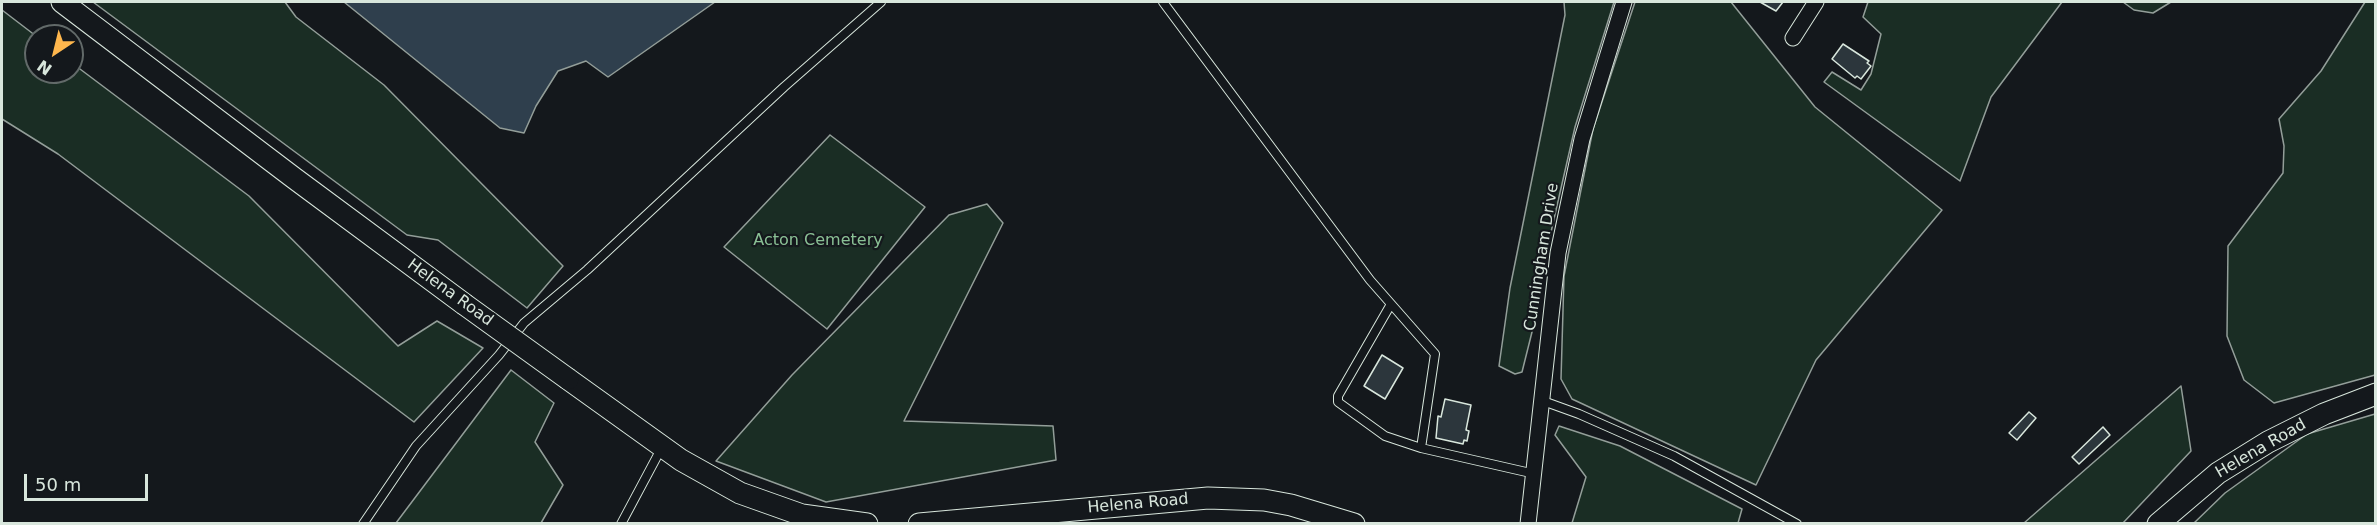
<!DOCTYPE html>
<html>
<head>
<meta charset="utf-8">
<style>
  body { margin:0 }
  #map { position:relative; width:2377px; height:525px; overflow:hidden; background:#14181c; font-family:"DejaVu Sans",sans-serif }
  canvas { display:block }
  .frame { position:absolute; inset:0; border:3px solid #d8e6dc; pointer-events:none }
  .north { position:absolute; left:24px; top:24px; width:60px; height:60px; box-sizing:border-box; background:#14181c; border:2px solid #626a69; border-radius:50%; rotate:215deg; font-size:16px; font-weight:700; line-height:24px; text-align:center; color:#d8e6dc }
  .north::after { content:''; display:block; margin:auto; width:21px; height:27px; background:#ffb74d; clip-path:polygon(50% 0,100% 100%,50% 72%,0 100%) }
  .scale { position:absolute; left:24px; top:474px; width:124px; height:27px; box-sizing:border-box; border:3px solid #d8e6dc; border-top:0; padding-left:8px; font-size:18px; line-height:21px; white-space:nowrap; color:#d8e6dc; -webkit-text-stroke:4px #14181c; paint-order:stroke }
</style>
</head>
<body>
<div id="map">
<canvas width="2377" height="525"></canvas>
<div class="frame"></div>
<div class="north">N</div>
<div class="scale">50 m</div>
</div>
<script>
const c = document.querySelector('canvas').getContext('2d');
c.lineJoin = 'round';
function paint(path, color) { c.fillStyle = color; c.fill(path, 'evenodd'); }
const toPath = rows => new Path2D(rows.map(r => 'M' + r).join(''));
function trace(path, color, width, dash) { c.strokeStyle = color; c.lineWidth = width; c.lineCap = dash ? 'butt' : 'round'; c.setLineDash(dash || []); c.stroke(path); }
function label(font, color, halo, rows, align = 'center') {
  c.font = font + ' "DejaVu Sans",sans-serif'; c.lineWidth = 4.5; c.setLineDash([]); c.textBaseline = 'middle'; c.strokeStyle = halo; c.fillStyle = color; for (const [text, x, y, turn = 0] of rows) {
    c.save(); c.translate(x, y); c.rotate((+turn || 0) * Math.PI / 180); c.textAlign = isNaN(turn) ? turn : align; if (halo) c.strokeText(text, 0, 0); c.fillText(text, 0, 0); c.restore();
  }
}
const green = toPath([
  [93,2,285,2,296,17,384,85,563,266,527,308,438,240,407,235,93,2],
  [1564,2,1614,2,1575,127,1543,267,1537,312,1522,372,1515,374,1499,366,1510,288,1565,15,1564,2],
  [1635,2,1731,2,1815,107,1942,210,1816,360,1756,485,1572,399,1561,379,1564,276,1593,129,1635,2],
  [1868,2,2062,2,1991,97,1960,181,1824,82,1832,72,1861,90,1871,74,1881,34,1863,17,1868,2],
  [2123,2,2171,2,2153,13,2134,10,2123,2],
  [2365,2,2376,2,2375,375,2274,403,2244,380,2227,336,2228,246,2283,173,2284,146,2279,119,2321,71,2365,2],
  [2,10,36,36,36,72,72,72,72,63,249,196,398,346,437,321,483,348,414,422,58,154,2,119,2,10],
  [830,135,925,207,827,329,724,247,830,135],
  [987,204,1003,223,904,421,1053,426,1056,460,826,502,716,461,792,375,949,215,987,204],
  [511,370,554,403,535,442,563,485,541,523,396,523,511,370],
  [2181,386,2191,451,2123,523,2024,523,2181,386],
  [2375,414,2375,523,2194,523,2225,493,2307,434,2375,414],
  [1559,426,1620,446,1742,509,1738,523,1572,523,1586,477,1555,435,1559,426]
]);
const water = toPath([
  [344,2,715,2,608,77,586,61,558,71,536,106,524,133,500,128,344,2]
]);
const building = toPath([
  [1760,2,1783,2,1776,11,1760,2],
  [1843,44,1869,61,1867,63,1871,66,1861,79,1857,76,1855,78,1832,59,1843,44],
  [1382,355,1403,368,1385,399,1364,386,1382,355],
  [1445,399,1471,405,1466,430,1469,431,1467,441,1464,440,1463,444,1436,438,1438,416,1441,417,1445,399],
  [2029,412,2036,418,2017,440,2009,433,2029,412],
  [2103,427,2110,435,2079,464,2072,457,2103,427]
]);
const service = toPath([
  [1163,2,1370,280,1435,354,1421,448,1535,474],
  [1391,304,1338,396,1338,402,1385,436,1421,448],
  [1543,401,1579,414,1674,456,1797,524],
  [363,524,416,446,499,355,524,323,587,270,784,87,881,2],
  [621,524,661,449]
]);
const minor = toPath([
  [1793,38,1816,2],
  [1528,524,1558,253,1582,139,1624,2]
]);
const secondary = toPath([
  [62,2,294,178,464,304],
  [568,379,681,460,740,493,802,515,867,524],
  [919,524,1208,498,1264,500,1291,505,1354,524],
  [2158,524,2218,473,2268,442,2324,414,2376,394]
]);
const secondaryBridge = toPath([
  [464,304,568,379]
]);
const parkNames = [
  ["Acton Cemetery",818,241]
];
const streetNames = [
  ["Cunningham Drive",1542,257,-81],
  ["Helena Road",450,293,36],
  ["Helena Road",2261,449,-30],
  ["Helena Road",1138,504,-5]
];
paint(green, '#1a2d24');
trace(green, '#939e99', 1.5);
paint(water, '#2f3f4d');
trace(water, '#939e99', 1.5);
paint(building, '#2c363c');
trace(building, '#d8e6dc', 1.5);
trace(service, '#d8e6dc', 10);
trace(minor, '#d8e6dc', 17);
trace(secondary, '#d8e6dc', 23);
trace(service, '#14181c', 8);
trace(minor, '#14181c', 15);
trace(secondary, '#14181c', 21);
trace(secondaryBridge, '#d8e6dc', 23, []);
trace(secondaryBridge, '#14181c', 21);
label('16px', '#8ac095', '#14181c', parkNames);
label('16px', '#d8e6dc', '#14181c', streetNames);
</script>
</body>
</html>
